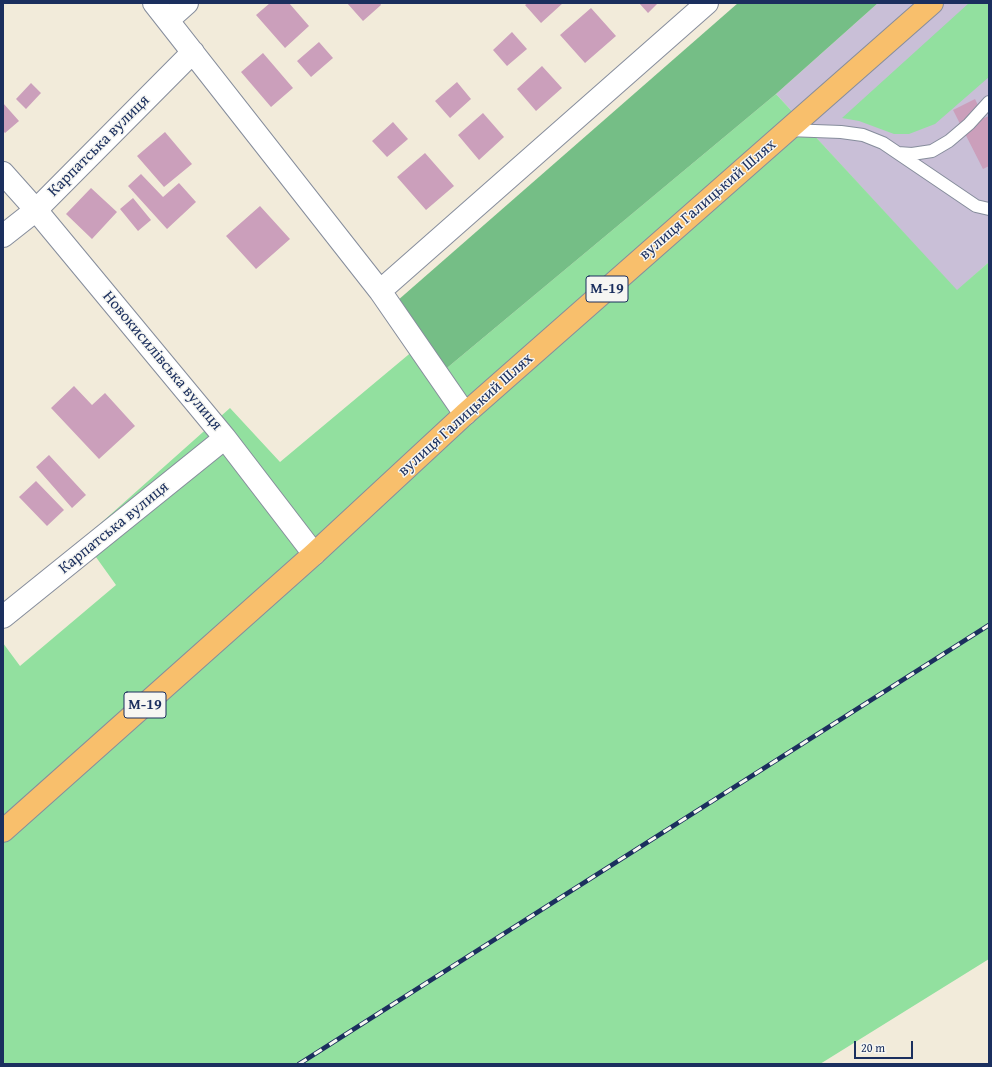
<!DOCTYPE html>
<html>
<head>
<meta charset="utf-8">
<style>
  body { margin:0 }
  #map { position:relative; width:992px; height:1067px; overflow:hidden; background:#f2ebda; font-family:"Gentium Book Plus",serif }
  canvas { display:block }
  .frame { position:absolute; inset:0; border:4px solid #1b2f5e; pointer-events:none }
  .scale { position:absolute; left:854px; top:1041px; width:59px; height:18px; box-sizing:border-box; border:2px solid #1b2f5e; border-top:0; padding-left:5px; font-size:12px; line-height:14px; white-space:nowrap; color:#1b2f5e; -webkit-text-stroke:3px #f6f6f2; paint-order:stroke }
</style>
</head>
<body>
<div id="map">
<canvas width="992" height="1067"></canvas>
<div class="frame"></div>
<div class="scale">20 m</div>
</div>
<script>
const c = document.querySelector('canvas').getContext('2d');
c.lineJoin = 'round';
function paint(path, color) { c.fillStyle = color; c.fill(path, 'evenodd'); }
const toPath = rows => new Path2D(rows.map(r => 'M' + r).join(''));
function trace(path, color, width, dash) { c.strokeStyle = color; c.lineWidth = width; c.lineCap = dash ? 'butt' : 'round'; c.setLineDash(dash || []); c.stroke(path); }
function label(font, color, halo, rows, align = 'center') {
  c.font = font + ' "Gentium Book Plus",serif'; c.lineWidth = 3; c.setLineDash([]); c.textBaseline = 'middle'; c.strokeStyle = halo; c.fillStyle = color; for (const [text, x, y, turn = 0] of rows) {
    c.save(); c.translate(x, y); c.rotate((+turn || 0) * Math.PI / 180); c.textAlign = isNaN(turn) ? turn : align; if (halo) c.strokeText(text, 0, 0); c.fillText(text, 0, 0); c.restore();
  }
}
const industrial = toPath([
  [878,3,989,3,989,262,957,291,776,94]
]);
const green = toPath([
  [969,3,989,3,989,77,935,124,909,134,894,134,859,121,842,118],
  [776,94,957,290,989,262,989,959,820,1064,3,1064,3,643,20,666,116,585,83,539,230,408,280,462,426,340,447,368]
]);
const forest = toPath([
  [738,3,878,3,776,94,447,368,397,301]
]);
const building = toPath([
  [270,3,289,3,309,26,285,48,256,15],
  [347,3,380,3,381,5,363,21],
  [528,3,563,3,541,23,525,5],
  [639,3,658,3,648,13],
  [591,8,616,36,585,63,560,35],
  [512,32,527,49,507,66,493,50],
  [319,42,333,58,311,77,297,61],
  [263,53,293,88,271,107,241,72],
  [542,66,562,88,536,111,517,89],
  [457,82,471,99,450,118,435,101],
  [31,83,41,93,26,109,16,99],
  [975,99,984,118,989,116,989,166,983,169,953,110],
  [3,103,19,121,5,133,3,131],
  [483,113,504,137,479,160,458,135],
  [393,122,408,139,387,157,372,141],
  [165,132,192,164,164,187,137,156],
  [425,153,454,186,426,210,397,177],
  [141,174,163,197,179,183,196,202,167,229,128,186],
  [91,188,117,212,92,239,66,214],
  [133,198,151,220,138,231,120,209],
  [260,206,290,239,256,269,226,236],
  [74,386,92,405,105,393,135,426,99,459,51,408],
  [49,455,86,495,72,508,36,467],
  [36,481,64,510,47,526,19,497]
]);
const service = toPath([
  [788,130,841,132,863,135,883,143,976,206,989,209],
  [898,153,912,154,932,151,949,141,969,124,989,102]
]);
const minor = toPath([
  [154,3,380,291,465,414],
  [168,20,187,3],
  [3,173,36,210,225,438,314,554],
  [3,236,36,210,193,52],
  [380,291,707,3],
  [3,617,225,438]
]);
const trunk = toPath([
  [3,831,314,554,465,414,932,3]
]);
const rail = toPath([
  [299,1064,989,625]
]);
const shields = [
  [607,289,42],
  [145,705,42]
];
const shieldNames = [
  ["М-19",607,289],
  ["М-19",145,705]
];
const streetNames = [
  ["Карпатська вулиця",99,146,-45],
  ["вулиця Галицький Шлях",708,200,-41],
  ["Новокисилівська вулиця",162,361,50],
  ["вулиця Галицький Шлях",466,415,-42],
  ["Карпатська вулиця",114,528,-39]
];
paint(industrial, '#c9bfd7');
paint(green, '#92e09f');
paint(forest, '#75be86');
paint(building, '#cb9fbb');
trace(service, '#868d9c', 14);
trace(minor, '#868d9c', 24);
trace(trunk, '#868d9c', 24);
trace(service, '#fff', 12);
trace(minor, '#fff', 22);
trace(trunk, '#f8bf6c', 22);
trace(rail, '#1b2f5e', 4.5);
trace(rail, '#f6f6f2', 3, [9]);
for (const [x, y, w] of shields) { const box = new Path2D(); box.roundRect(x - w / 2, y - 13, w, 26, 3); c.fillStyle = '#f6f6f2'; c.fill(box); trace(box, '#1b2f5e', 1); }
label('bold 15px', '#1b2f5e', null, shieldNames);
label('16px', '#1b2f5e', '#f6f6f2', streetNames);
</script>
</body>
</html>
